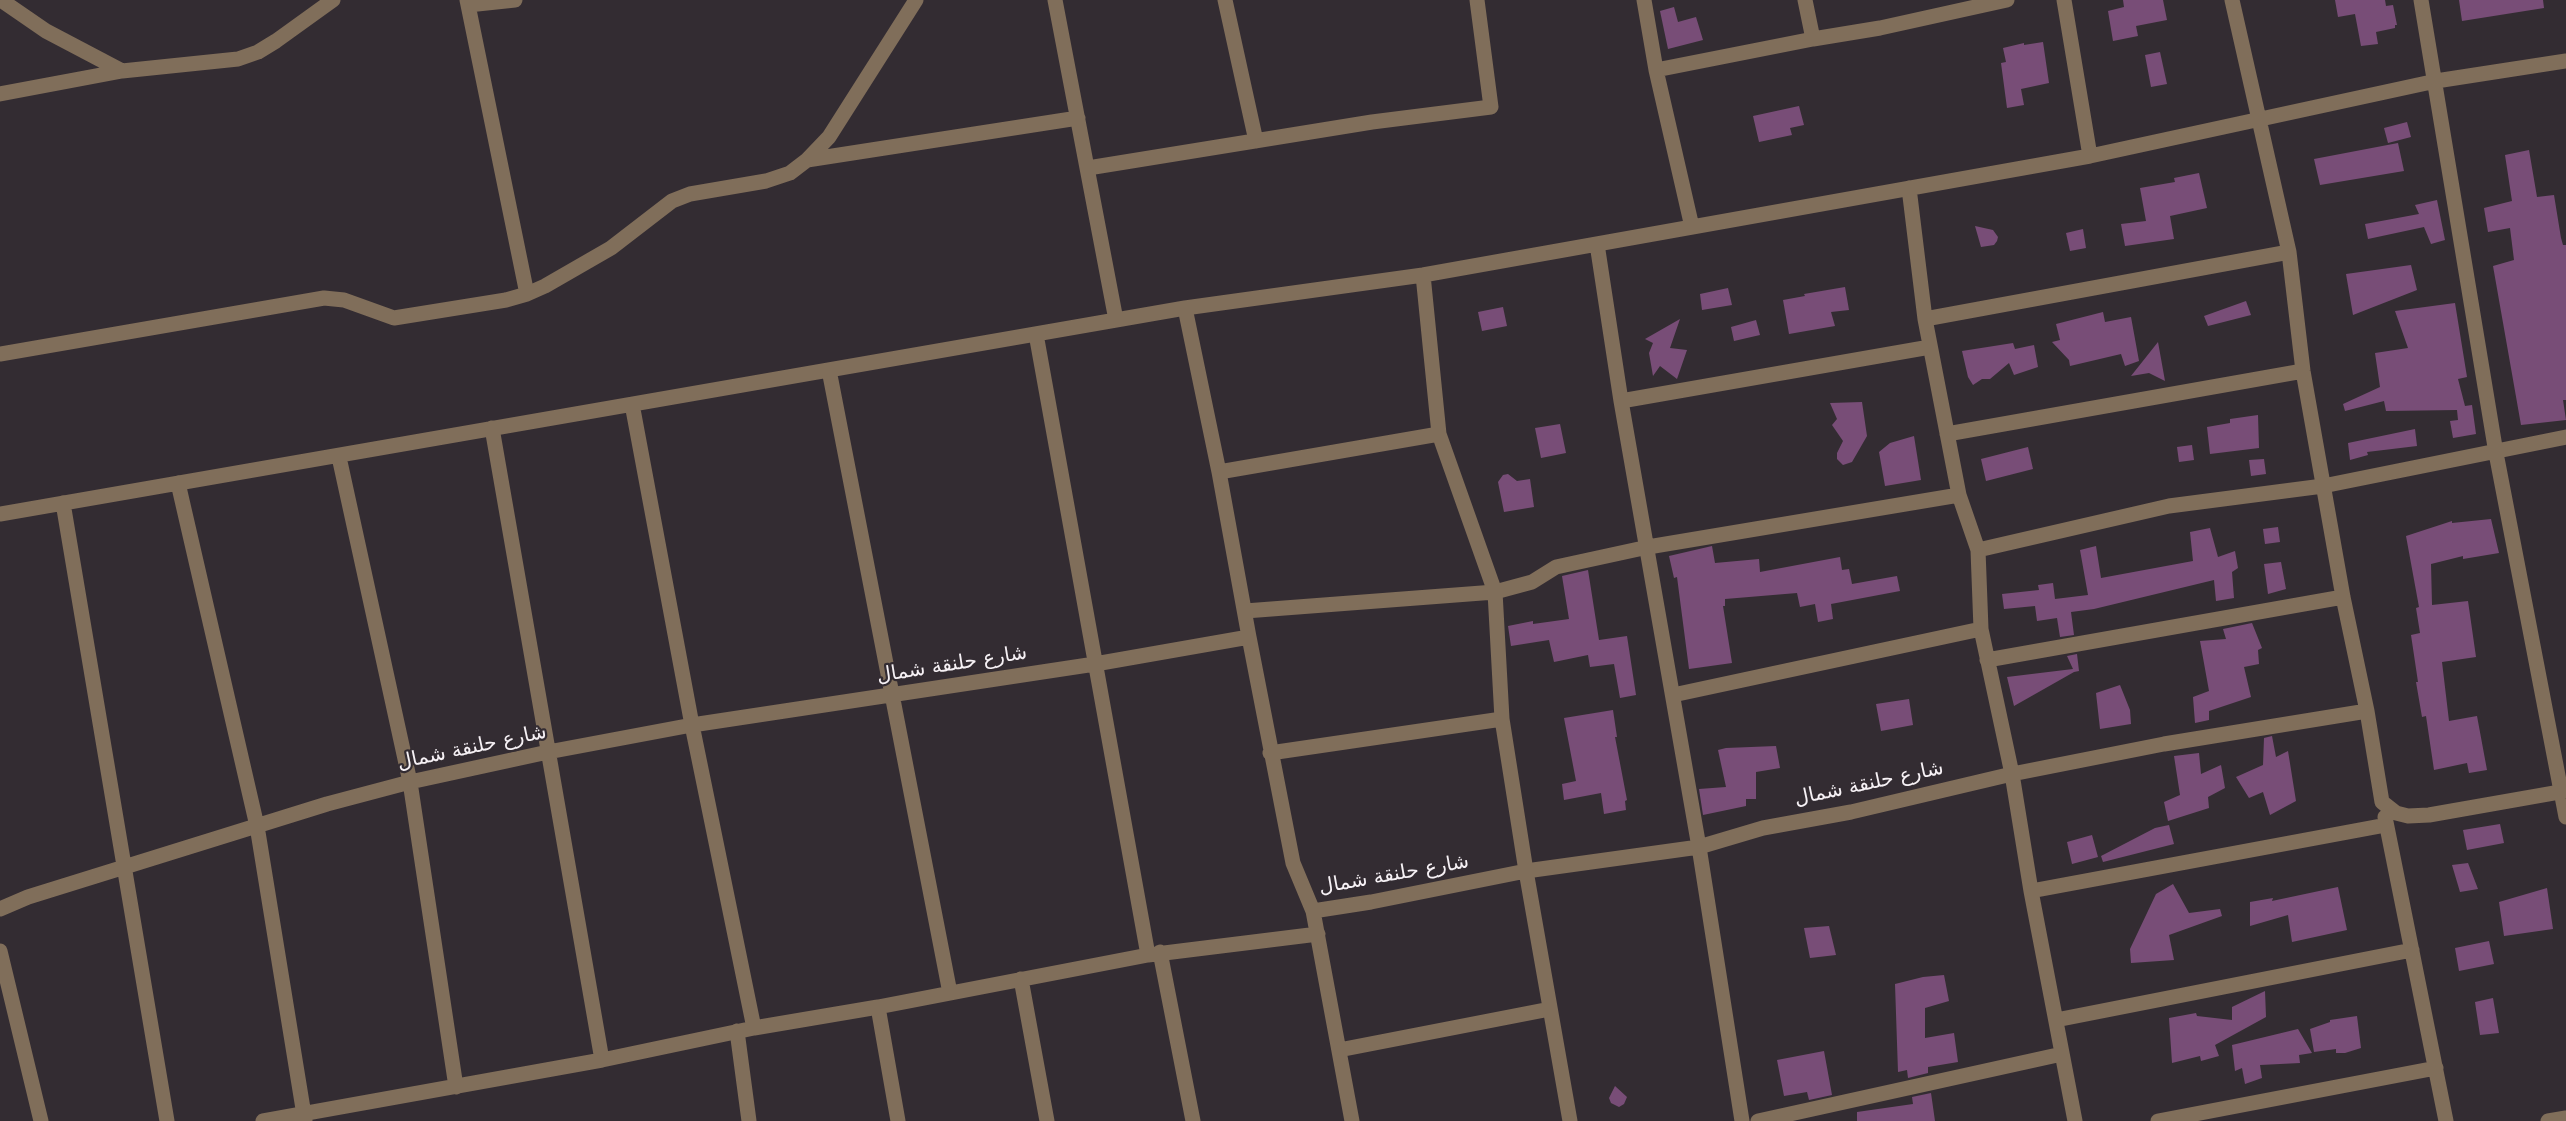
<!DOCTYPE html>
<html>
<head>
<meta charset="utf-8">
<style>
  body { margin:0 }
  canvas { display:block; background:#332c32 }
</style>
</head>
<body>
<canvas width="2566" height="1121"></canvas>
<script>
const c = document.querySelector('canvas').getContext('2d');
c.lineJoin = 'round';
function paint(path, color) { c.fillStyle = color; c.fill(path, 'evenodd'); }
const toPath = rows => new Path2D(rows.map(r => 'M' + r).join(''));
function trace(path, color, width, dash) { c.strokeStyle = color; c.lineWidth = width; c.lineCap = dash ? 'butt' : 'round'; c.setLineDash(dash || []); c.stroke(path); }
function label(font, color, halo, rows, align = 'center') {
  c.font = font + ' "DejaVu Sans",Vazirmatn,sans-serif'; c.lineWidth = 4.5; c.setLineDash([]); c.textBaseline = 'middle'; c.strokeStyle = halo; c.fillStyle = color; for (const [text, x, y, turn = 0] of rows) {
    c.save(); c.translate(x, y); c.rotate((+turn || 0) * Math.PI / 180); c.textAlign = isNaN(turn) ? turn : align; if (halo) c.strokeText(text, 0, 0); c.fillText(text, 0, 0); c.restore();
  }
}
const building = toPath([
  [2123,0,2163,0,2167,20,2136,26,2138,36,2113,41,2108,11,2124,7],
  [2335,0,2385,0,2386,6,2393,5,2397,25,2395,25,2395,28,2376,32,2378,44,2361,46,2355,14,2338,17],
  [2459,0,2543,0,2544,8,2462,21],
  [1674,7,1678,22,1696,17,1703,40,1668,49,1660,11],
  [2043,42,2049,83,2021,89,2024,105,2007,108,2001,63,2006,62,2003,48,2024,43,2024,45],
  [2160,52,2167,84,2151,87,2145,55],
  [1799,106,1804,125,1790,128,1792,135,1759,142,1753,116],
  [2407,122,2411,137,2388,143,2384,128],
  [2398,143,2404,171,2320,185,2314,159],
  [2529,150,2537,197,2554,195,2561,238,2563,245,2566,245,2566,400,2563,400,2566,420,2521,425,2493,266,2514,260,2510,228,2488,232,2484,208,2512,201,2505,155],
  [2199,173,2207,208,2170,216,2174,239,2125,246,2121,224,2146,221,2140,188,2175,182,2174,178],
  [2437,200,2445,240,2431,244,2424,227,2368,239,2365,224,2419,214,2415,205],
  [1975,226,1993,230,1998,237,1997,241,1994,245,1981,247],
  [2083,229,2086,248,2070,251,2066,233],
  [2411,265,2417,290,2353,315,2346,274],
  [1845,287,1849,310,1831,312,1835,326,1789,334,1783,300,1805,296,1804,294],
  [1728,288,1732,305,1702,310,1700,294],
  [2246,301,2251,315,2208,326,2204,316],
  [2455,303,2467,377,2458,379,2465,406,2472,405,2476,434,2453,438,2450,421,2458,420,2457,410,2386,411,2384,401,2345,411,2343,404,2380,387,2375,353,2408,348,2395,311],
  [1503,307,1507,326,1482,331,1478,312],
  [2103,312,2105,322,2131,317,2139,361,2125,366,2121,354,2070,366,2069,360,2052,342,2060,340,2056,324],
  [1680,319,1670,348,1687,350,1677,379,1660,366,1653,376,1649,353,1653,343,1645,339],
  [1756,320,1760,335,1734,341,1731,327],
  [2158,342,2165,381,2149,373,2131,376],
  [2013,343,2015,349,2034,345,2038,367,2014,375,2009,363,1990,379,1982,379,1973,385,1968,377,1962,351],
  [1862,402,1867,436,1852,462,1843,465,1837,459,1837,453,1843,441,1832,425,1837,419,1830,403],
  [2258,415,2259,448,2210,454,2207,427,2230,423,2230,419],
  [1560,424,1566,453,1541,458,1535,428],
  [2415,429,2417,446,2367,452,2368,455,2350,460,2348,443],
  [1914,436,1921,480,1885,486,1879,452,1890,443],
  [2192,445,2194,460,2179,462,2177,447],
  [2028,447,2033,469,1986,481,1981,459],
  [2264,459,2266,474,2251,476,2249,460],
  [1508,474,1517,481,1530,479,1534,507,1504,512,1498,482,1503,475],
  [2491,519,2499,553,2463,559,2463,556,2431,564,2432,605,2468,601,2476,657,2442,662,2449,721,2477,716,2487,770,2469,773,2467,763,2434,770,2426,716,2422,717,2416,682,2418,682,2411,635,2420,633,2416,608,2419,607,2406,536,2452,521,2452,523],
  [2278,527,2280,542,2265,544,2263,529],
  [2210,528,2218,557,2235,551,2238,568,2232,572,2234,598,2216,601,2214,580,2094,609,2071,612,2074,635,2060,637,2057,618,2037,621,2035,606,2004,609,2002,594,2039,590,2038,585,2053,583,2055,599,2088,595,2080,550,2096,546,2101,578,2193,561,2190,532],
  [1712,546,1715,563,1759,559,1760,572,1840,557,1842,570,1849,569,1852,584,1897,576,1900,591,1831,604,1833,619,1818,622,1815,604,1800,607,1797,593,1725,599,1725,606,1723,606,1732,663,1689,669,1677,577,1674,578,1669,556],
  [2281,562,2286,589,2268,594,2264,564],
  [1588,570,1599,640,1627,636,1636,695,1620,698,1614,664,1590,667,1588,655,1554,662,1549,640,1511,646,1508,626,1533,621,1533,624,1569,619,1562,576],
  [2252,623,2262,648,2258,650,2259,664,2244,667,2251,697,2209,711,2209,720,2195,723,2193,697,2209,691,2200,641,2226,639,2223,629],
  [2077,654,2079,671,2074,672,2014,706,2007,677,2073,669,2067,656],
  [2120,685,2130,710,2131,724,2100,729,2096,693],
  [1909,699,1913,725,1881,731,1876,704],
  [1613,710,1617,737,1615,737,1627,800,1625,801,1626,810,1604,814,1601,793,1564,800,1562,784,1576,781,1564,718],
  [2272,736,2276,757,2288,751,2296,801,2270,815,2263,792,2249,798,2236,777,2263,765,2264,738],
  [1776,746,1780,768,1756,772,1756,799,1746,799,1746,806,1703,815,1699,789,1726,787,1718,750,1726,748],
  [2199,753,2201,774,2221,765,2225,788,2208,797,2209,808,2168,821,2164,802,2180,795,2174,756],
  [2500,824,2504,843,2467,850,2463,830],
  [2169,825,2174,844,2103,862,2101,856,2155,828],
  [2092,835,2098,857,2072,864,2067,842],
  [2468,863,2478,889,2460,892,2452,865],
  [2173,884,2189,913,2220,909,2222,916,2169,935,2174,960,2131,963,2130,949,2156,894],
  [2338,887,2347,930,2292,942,2288,915,2250,926,2250,902,2273,898,2272,901],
  [2547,888,2553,929,2504,936,2499,902],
  [1829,926,1836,955,1810,958,1804,928],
  [2489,941,2494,964,2459,971,2455,948],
  [1944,975,1949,1001,1925,1008,1925,1038,1954,1033,1958,1062,1928,1067,1928,1073,1908,1078,1907,1070,1898,1072,1895,984,1923,977],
  [2265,991,2266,1017,2215,1045,2219,1056,2201,1061,2200,1056,2172,1063,2169,1018,2196,1013,2197,1016,2232,1020,2232,1007],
  [2493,998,2499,1033,2480,1035,2475,1002],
  [2357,1016,2361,1048,2345,1053,2336,1053,2336,1049,2314,1052,2310,1029,2330,1022,2330,1020],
  [2298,1029,2312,1053,2299,1055,2300,1063,2260,1065,2262,1078,2245,1084,2242,1068,2235,1071,2232,1045],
  [1824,1051,1832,1095,1809,1100,1807,1092,1784,1096,1777,1060],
  [1615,1086,1627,1097,1624,1104,1619,1107,1611,1103,1609,1098],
  [1931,1093,1935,1121,1857,1121,1857,1112,1913,1104,1912,1097]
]);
const minor = toPath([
  [1,0,46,31,122,71],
  [467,0,527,294],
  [1055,0,1116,320],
  [1225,0,1256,141],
  [1644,0,1656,70,1692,227],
  [1805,0,1813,39],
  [2064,0,2090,156],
  [2232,0,2289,252,2303,371,2343,597,2367,711],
  [2421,0,2496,453,2566,817],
  [468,5,515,0],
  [1656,70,1813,39,1880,28,2007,0],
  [0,94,122,71,238,59,258,52,276,41,333,0],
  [807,160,1078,118],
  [1088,168,1372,122,1491,107,1477,0],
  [1909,188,1925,319,1959,495,1978,550,1981,629,2012,774,2031,891,2075,1121],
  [1597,244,1621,401,1699,847,1742,1121],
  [1423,275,1439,434,1495,592,1502,719,1526,871,1570,1121],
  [1185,308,1219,472,1249,637],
  [1925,319,2289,252],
  [1036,334,1148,955],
  [0,354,324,298,344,300,394,318,506,300,527,294,545,286,611,248,672,201,690,194,766,181,790,173,807,160,829,137,916,0],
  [829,370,950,993],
  [1621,401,1930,347],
  [632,404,692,725,754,1028],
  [492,428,602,1060],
  [1947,434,2303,371],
  [339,457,410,782,456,1087],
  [1219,472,1439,434],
  [178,483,257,826,305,1121],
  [63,503,167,1121],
  [0,514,1185,308,1423,275,1597,244,2090,156,2436,81,2566,61],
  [1978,550,2169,506,2323,486,2566,437],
  [1245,611,1495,592,1532,582,1556,567,1648,547,1959,495],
  [1987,660,2343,597],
  [1673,695,1981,629],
  [1270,753,1502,719],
  [2385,817,2446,1121],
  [2031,891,2386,825],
  [0,909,28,897,327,804,410,782,548,752,692,725,1095,664,1249,637,1293,863,1313,911,1371,902,1526,871,1699,847,1763,828,1851,812,2012,774,2164,744,2367,711,2382,802,2396,813,2408,816,2429,815,2566,791],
  [1313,911,1352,1121],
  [0,951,41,1121],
  [1160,952,1193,1121],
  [1021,979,1047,1121],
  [878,1007,898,1121],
  [2056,1020,2412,950],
  [737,1031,749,1121],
  [1339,1050,1550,1009],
  [263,1121,602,1060,754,1028,878,1007,1148,955,1318,934],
  [1758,1121,2062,1054],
  [2158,1121,2436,1068],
  [2548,1121,2566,1118]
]);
const streetNames = [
  ["شارع حلنقة شمال",952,665,-9],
  ["شارع حلنقة شمال",472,748,-12],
  ["شارع حلنقة شمال",1869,784,-12],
  ["شارع حلنقة شمال",1394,875,-10]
];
paint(building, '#784d77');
trace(minor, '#806e5a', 15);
label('20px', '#f6f1f5', '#332c32', streetNames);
</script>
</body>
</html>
